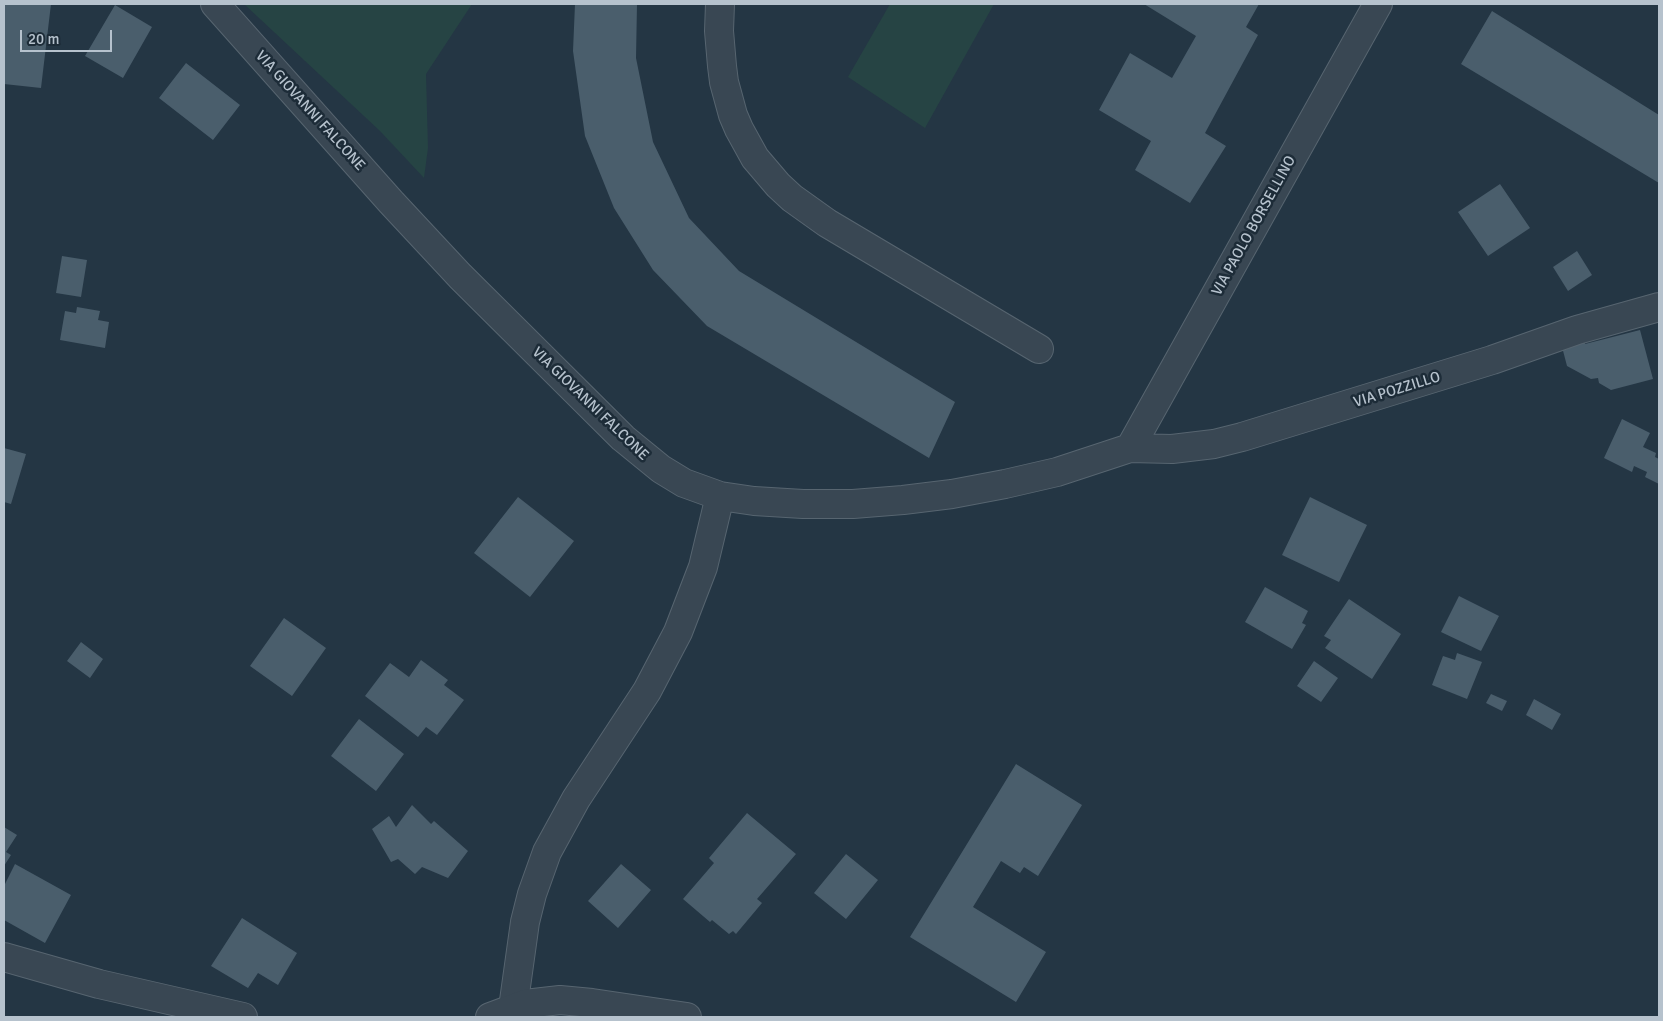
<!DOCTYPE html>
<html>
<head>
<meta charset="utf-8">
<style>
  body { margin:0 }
  #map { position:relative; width:1663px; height:1021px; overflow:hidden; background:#243644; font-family:Signika,sans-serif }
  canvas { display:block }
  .frame { position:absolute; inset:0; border:5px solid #b6c2cd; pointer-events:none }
  .scale { position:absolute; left:20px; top:30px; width:92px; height:22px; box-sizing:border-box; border:2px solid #b6c2cd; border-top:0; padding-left:6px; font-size:15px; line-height:18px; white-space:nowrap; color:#b6c2cd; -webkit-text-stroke:4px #1d2c38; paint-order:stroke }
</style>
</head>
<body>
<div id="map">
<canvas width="1663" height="1021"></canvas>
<div class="frame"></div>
<div class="scale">20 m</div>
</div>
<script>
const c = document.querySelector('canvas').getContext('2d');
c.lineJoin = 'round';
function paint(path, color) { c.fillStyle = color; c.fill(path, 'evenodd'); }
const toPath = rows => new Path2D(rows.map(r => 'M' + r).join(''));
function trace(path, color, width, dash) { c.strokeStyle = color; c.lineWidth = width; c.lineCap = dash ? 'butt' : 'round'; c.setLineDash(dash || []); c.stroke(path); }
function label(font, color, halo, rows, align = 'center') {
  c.font = font + ' Signika,sans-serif'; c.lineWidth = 5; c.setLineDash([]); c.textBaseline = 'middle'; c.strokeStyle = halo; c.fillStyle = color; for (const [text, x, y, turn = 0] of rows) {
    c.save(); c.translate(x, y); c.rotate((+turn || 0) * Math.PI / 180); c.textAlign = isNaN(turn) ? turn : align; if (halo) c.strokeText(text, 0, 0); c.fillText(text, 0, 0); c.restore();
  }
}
const green = toPath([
  [244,4,472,4,426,74,428,148,424,178,380,131],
  [890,4,994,4,925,128,848,77]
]);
const building = toPath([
  [4,4,51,4,41,88,4,84],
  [575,4,637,4,636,58,653,142,689,218,739,271,955,402,929,458,707,326,653,270,614,208,585,136,573,51],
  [1144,4,1259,4,1246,27,1258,35,1205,133,1226,146,1190,203,1135,170,1151,141,1099,110,1130,53,1172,78,1196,36],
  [115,5,152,27,123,78,85,56],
  [1492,11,1659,115,1659,183,1461,64],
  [186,63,240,105,213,140,159,98],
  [1500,184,1530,228,1488,256,1458,212],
  [1577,251,1592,275,1568,291,1553,267],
  [62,256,87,260,81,297,56,293],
  [77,307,100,311,98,320,109,322,105,348,60,340,65,311,76,313],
  [1640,330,1653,379,1611,390,1599,383,1598,378,1591,379,1567,366,1561,343,1584,337,1585,344],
  [1622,419,1650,433,1643,447,1656,453,1655,457,1659,459,1659,484,1645,477,1647,472,1634,466,1632,472,1604,458],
  [4,448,26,454,11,504,4,502],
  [518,497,574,541,530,597,474,553],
  [1310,497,1367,525,1339,582,1282,555],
  [1265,587,1308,611,1302,623,1306,625,1292,649,1245,622],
  [1459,596,1499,616,1481,651,1441,632],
  [1349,599,1401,634,1372,679,1325,648,1331,640,1324,636],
  [284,618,326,648,292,696,250,666],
  [81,642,103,659,90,678,67,661],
  [1457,653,1482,662,1467,699,1432,685,1443,656,1455,660],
  [421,660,448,680,444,685,464,700,437,735,426,727,418,737,365,696,390,663,409,677],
  [1314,661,1338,678,1321,702,1297,686],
  [1491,694,1507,701,1502,711,1486,703],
  [1534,699,1561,714,1552,730,1526,715],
  [359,719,404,754,376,791,331,756],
  [1016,764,1082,805,1038,876,1024,867,1020,873,1001,861,973,907,1046,952,1016,1002,910,937],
  [412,805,431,824,434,821,468,851,448,878,422,867,415,874,398,859,391,862,372,829,389,816,396,827],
  [747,813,796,854,757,899,762,903,736,934,733,931,729,934,712,920,710,922,683,899,714,863,709,858],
  [4,827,17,835,6,852,11,855,4,866],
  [846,854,878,880,846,919,814,893],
  [15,864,71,895,45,943,4,920,4,886],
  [621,864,651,890,618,928,588,901],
  [242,918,297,953,278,985,258,973,248,988,211,966]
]);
const minor = toPath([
  [215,4,391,202,460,276,623,438,661,469,684,483,720,496,754,501,803,504,853,504,903,500,952,494,1005,484,1057,472,1130,448,1172,449,1214,444,1242,437,1492,360,1577,330,1659,307],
  [720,4,719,31,722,66,724,82,733,115,739,129,755,158,778,185,792,198,827,223,1039,349],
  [1130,448,1378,4],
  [513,1008,525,922,532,894,547,852,576,799,647,691,678,632,703,567,720,496]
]);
const tertiary = toPath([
  [4,957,99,984,243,1017],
  [490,1017,525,1004,560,1000,592,1003,687,1017]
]);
const streetNames = [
  ["VIA GIOVANNI FALCONE",310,111,48],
  ["VIA PAOLO BORSELLINO",1254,226,-61],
  ["VIA POZZILLO",1397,390,-17],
  ["VIA GIOVANNI FALCONE",590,404,44]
];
paint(green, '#264444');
paint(building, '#4a5e6c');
trace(minor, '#576570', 30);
trace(tertiary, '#576570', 30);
trace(minor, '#394753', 28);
trace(tertiary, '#394753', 28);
label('15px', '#b6c2cd', '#1d2c38', streetNames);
</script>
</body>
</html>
